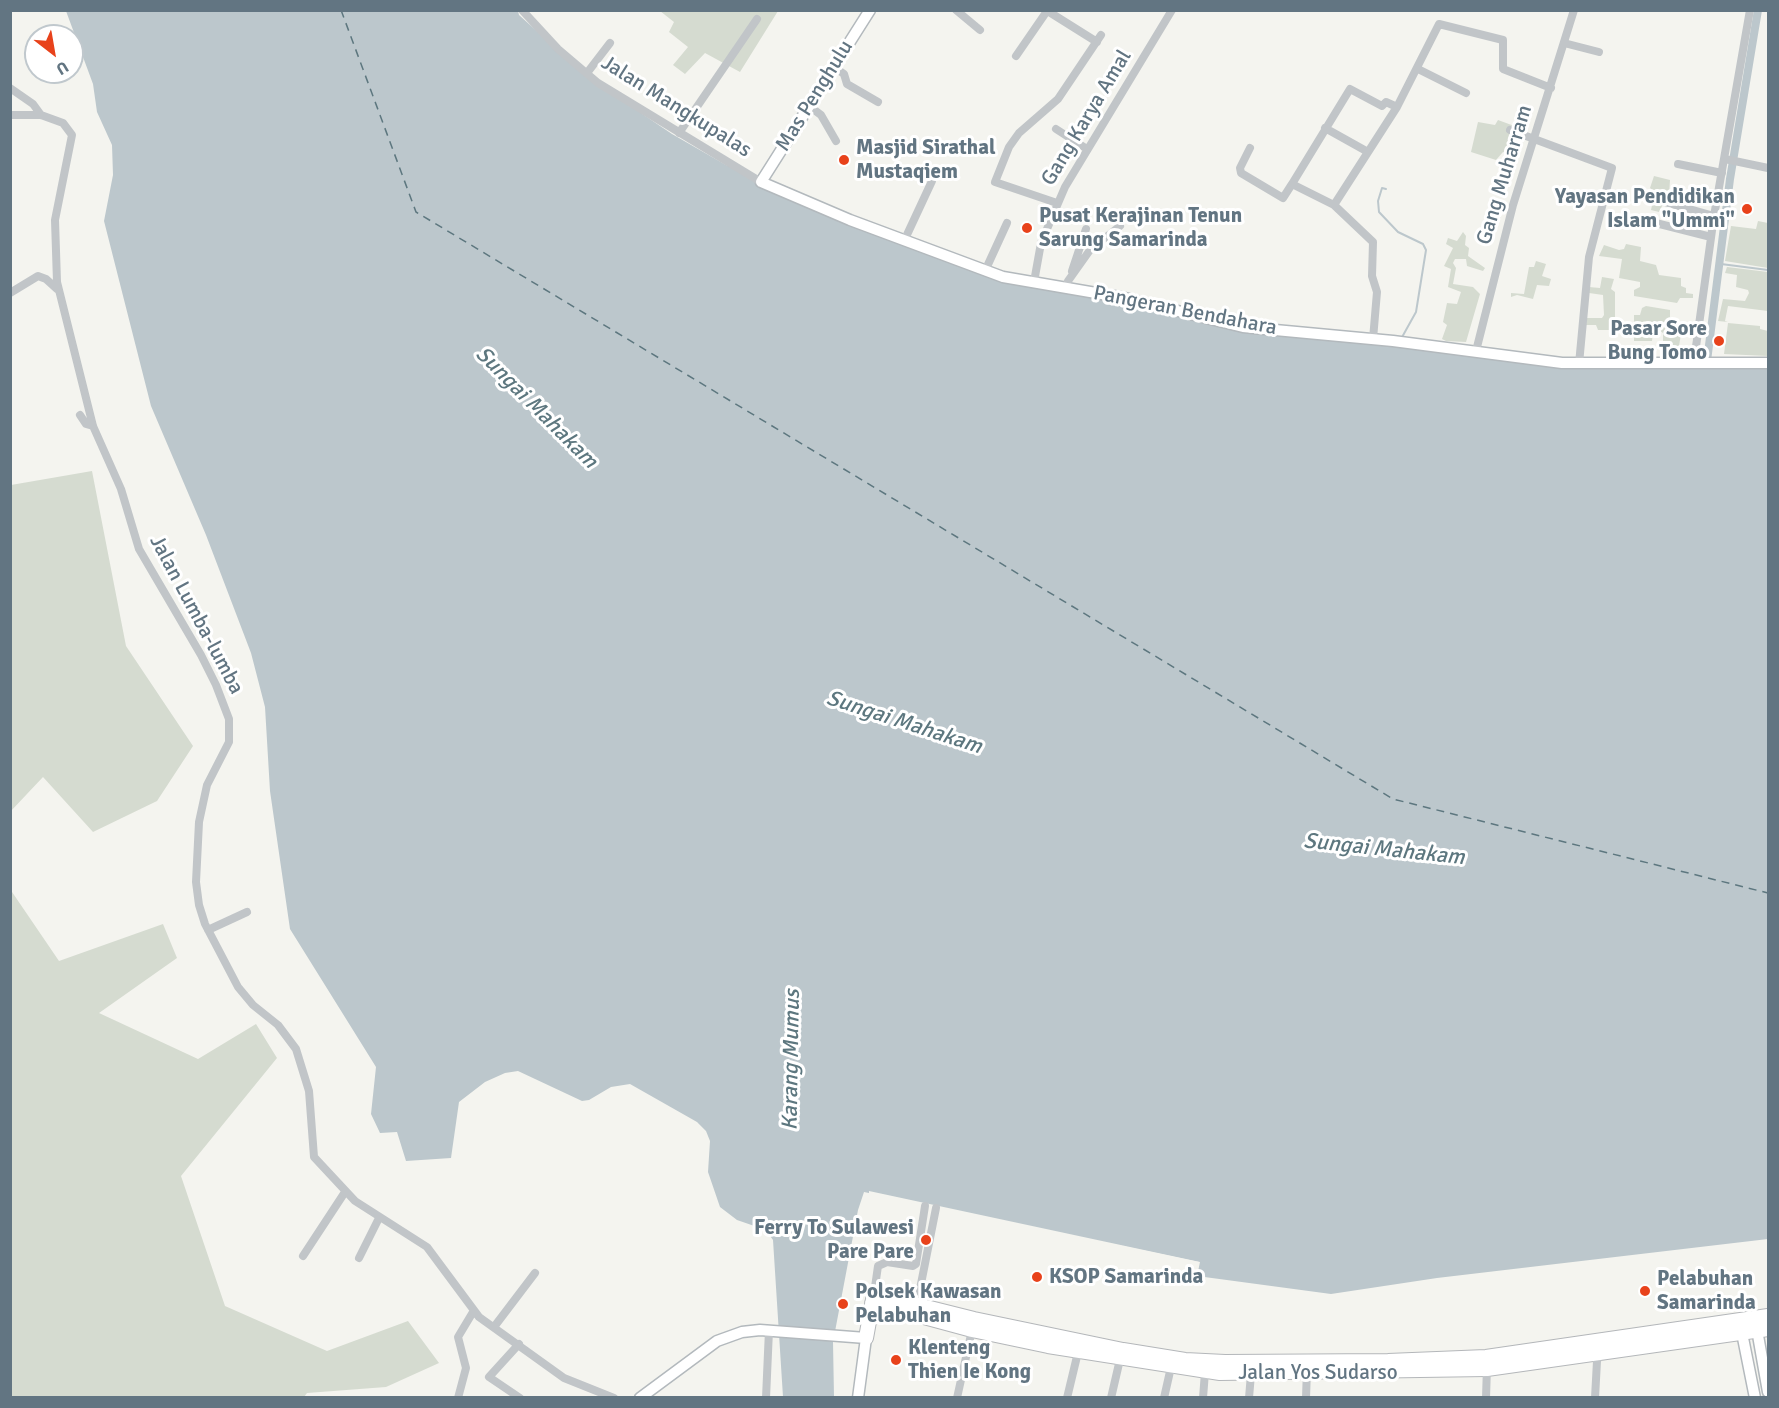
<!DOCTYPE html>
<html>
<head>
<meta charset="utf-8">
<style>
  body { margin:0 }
  #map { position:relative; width:1779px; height:1408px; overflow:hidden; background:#f4f4ef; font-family:Signika,sans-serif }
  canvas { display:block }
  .frame { position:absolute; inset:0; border:12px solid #627582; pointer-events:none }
  .north { position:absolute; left:24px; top:24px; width:60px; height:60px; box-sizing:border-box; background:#fff; border:2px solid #c0c8cd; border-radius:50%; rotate:149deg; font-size:16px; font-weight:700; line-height:24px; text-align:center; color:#627582 }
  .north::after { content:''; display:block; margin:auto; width:21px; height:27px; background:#e8421b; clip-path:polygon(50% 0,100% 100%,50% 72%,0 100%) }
</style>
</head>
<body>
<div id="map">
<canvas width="1779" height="1408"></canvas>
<div class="frame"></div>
<div class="north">U</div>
</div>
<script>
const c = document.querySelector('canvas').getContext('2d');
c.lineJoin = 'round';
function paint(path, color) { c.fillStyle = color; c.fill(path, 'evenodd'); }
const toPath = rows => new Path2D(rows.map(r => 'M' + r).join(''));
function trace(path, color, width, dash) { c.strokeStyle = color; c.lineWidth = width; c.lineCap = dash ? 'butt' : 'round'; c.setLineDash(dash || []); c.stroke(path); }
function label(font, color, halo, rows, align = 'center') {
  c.font = font + ' Signika,sans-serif'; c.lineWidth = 6; c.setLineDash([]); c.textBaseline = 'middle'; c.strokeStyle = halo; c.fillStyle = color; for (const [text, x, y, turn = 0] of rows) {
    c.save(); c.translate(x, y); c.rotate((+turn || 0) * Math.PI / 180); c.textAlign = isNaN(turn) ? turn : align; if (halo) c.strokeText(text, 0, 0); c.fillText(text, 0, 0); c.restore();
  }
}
const green = toPath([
  [660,11,661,10,778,11,740,72,705,53,685,74,673,65,688,47,669,32,674,22],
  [1498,120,1517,127,1521,120,1525,122,1515,156,1503,152,1496,160,1471,152,1478,122,1495,125],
  [1654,176,1670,180,1669,195,1678,199,1677,202,1663,204,1659,212,1651,210,1655,192,1650,188],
  [1758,221,1768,223,1768,268,1725,261,1731,226,1756,229],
  [1463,232,1466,236,1465,245,1469,248,1468,256,1485,268,1483,271,1467,266,1466,259,1455,259,1453,263,1456,268,1453,284,1473,287,1480,294,1466,342,1446,341,1442,339,1447,325,1443,322,1447,303,1457,304,1461,292,1448,287,1451,269,1444,266,1453,248,1446,244,1448,238,1457,241],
  [1626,244,1641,247,1640,261,1656,265,1659,275,1681,278,1681,286,1686,288,1686,293,1693,294,1693,298,1680,298,1677,303,1634,296,1634,290,1640,287,1640,282,1619,278,1622,259,1599,256,1604,245,1619,250,1624,249],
  [1536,261,1546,264,1542,276,1551,279,1549,286,1537,285,1533,299,1517,295,1511,297,1511,293,1524,294,1529,267,1534,267],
  [1727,267,1768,272,1768,311,1728,306,1725,321,1728,322,1718,321,1723,299,1745,301,1749,293,1748,290,1736,287,1737,275,1725,273],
  [1602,277,1614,279,1611,289,1615,292,1615,318,1610,330,1598,330,1596,325,1586,325,1587,318,1602,318,1604,315,1603,295,1589,293,1589,287,1600,288],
  [1646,306,1670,310,1670,317,1676,319,1676,326,1682,328,1679,346,1663,345,1663,333,1659,330,1653,332,1652,341,1634,341,1634,332,1629,330,1629,327,1634,324,1634,315,1640,315,1642,308],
  [1728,323,1760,326,1760,329,1768,331,1768,356,1724,354],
  [92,471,126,646,193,746,157,801,93,832,43,777,10,812,11,485],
  [10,889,59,961,163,924,177,958,99,1013,198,1059,256,1024,277,1058,181,1176,225,1306,327,1351,408,1321,439,1363,386,1387,307,1393,304,1397,11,1397]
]);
const water = toPath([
  [66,11,518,11,519,15,589,78,672,134,726,165,1006,280,1114,298,1242,329,1523,361,1768,366,1768,1239,1437,1278,1331,1294,1197,1276,1199,1262,864,1192,858,1210,833,1342,834,1397,783,1397,773,1240,766,1230,737,1220,720,1207,708,1172,710,1141,706,1131,697,1122,630,1084,611,1087,589,1100,582,1101,518,1071,505,1073,485,1082,459,1102,451,1158,406,1161,397,1132,380,1133,371,1114,376,1067,290,929,270,791,265,707,251,653,206,535,151,406,104,221,113,175,112,145,97,112,93,84]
]);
const pier = toPath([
  [869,1191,1200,1262,1197,1276,1194,1275,1196,1264,869,1194]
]);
const stream = toPath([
  [1386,189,1382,188,1378,201,1379,212,1398,232,1423,244,1426,250,1416,312,1401,339],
  [1721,264,1768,270]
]);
const canal = toPath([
  [1706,369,1730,179,1758,10]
]);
const ferry = toPath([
  [341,10,416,212,1393,799,1768,893]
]);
const street = toPath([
  [522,10,558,49,598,83,761,182],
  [956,10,980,30],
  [1046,10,1097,42],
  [1564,43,1599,52],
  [1016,56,1047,11],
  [834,67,844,74,847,84,878,102],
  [1418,69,1466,93],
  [587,73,610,43],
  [10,88,33,104,41,115],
  [809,106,821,115,836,141],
  [10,115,41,115,63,123,72,135,55,220,57,282,93,426,121,489,139,549,201,655,216,685,229,719,229,742,207,785,199,822,196,882,199,905,205,924,238,987,253,1005,278,1025,296,1049,309,1091,314,1157,355,1201,427,1247,479,1317,564,1378,614,1398],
  [1325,128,1368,152],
  [1056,129,1087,149],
  [1510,130,1612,168,1589,257,1579,364],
  [679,133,757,19],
  [1250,148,1240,168,1241,173,1283,198,1292,184],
  [1725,159,1768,168],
  [1678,164,1722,173],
  [1661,201,1714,216],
  [1057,203,995,182,1009,147,1019,133,1058,99,1101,35],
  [1334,205,1397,107,1439,24,1503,40,1503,69,1551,88],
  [1636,218,1711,237],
  [905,239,932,181],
  [985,271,1007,223],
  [1072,271,1086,229],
  [1068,281,1090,250,1120,226],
  [1034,282,1041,243,1065,187,1172,10],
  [10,293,38,276,46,279,57,289],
  [1373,339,1377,292,1372,276,1373,242,1334,205,1292,184,1350,89,1382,106,1386,102,1397,107],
  [1476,351,1513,205,1574,10],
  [1694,361,1714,216,1750,10],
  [80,415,86,424,93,426],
  [208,930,247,912],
  [303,1256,345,1192],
  [359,1258,379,1218],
  [874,1294,878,1266,887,1262,913,1266,916,1264,925,1206],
  [917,1304,936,1208],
  [494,1327,535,1273],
  [519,1344,489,1377,520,1398],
  [458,1398,466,1368,458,1337,473,1312],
  [766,1398,769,1330],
  [957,1398,972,1330],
  [1067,1398,1079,1348],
  [1111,1398,1121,1355],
  [1164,1398,1171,1367],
  [1203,1398,1205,1372],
  [1249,1398,1251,1374],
  [1306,1398,1307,1369],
  [1486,1398,1487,1366],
  [1595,1398,1597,1361,1601,1352]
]);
const secondary = toPath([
  [870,10,761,182,850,220,1003,277,1125,298,1243,327,1393,341,1562,363,1768,363],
  [1756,1324,1768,1392],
  [1741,1328,1755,1398],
  [640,1398,717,1341,742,1332,760,1330,866,1338,858,1398]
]);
const highway = toPath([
  [872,1303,972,1330,1048,1346,1220,1373,1487,1369,1768,1329],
  [866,1338,874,1294,974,1319,1123,1350,1185,1360,1225,1362,1388,1361,1486,1357,1768,1316]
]);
const markers = [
  [844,160,6,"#e8421b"],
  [1747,209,6,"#e8421b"],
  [1027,228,6,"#e8421b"],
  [1719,341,6,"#e8421b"],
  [926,1240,6,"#e8421b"],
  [1037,1277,6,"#e8421b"],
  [1645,1291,6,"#e8421b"],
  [843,1304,6,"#e8421b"],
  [896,1360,6,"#e8421b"]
];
const streetNames = [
  ["Mas Penghulu",815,96,-58],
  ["Jalan Mangkupalas",676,107,32],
  ["Gang Karya Amal",1087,118,-59],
  ["Gang Muharram",1505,175,-73],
  ["Pangeran Bendahara",1185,311,11],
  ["Jalan Lumba-lumba",196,615,62],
  ["Jalan Yos Sudarso",1318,1373]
];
const poiNames = [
  ["Masjid Sirathal",856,148],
  ["Mustaqiem",856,172],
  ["Yayasan Pendidikan",1735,197,"right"],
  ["Islam \"Ummi\"",1735,221,"right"],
  ["Pusat Kerajinan Tenun",1039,216],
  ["Sarung Samarinda",1039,240],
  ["Pasar Sore",1707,329,"right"],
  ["Bung Tomo",1707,353,"right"],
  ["Ferry To Sulawesi",914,1228,"right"],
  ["Pare Pare",914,1252,"right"],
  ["KSOP Samarinda",1049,1277],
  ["Pelabuhan",1657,1279],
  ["Samarinda",1657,1303],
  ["Polsek Kawasan",855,1292],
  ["Pelabuhan",855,1316],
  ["Klenteng",908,1348],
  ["Thien Ie Kong",908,1372]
];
const waterNames = [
  ["Sungai Mahakam",536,408,45],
  ["Sungai Mahakam",904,723,18],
  ["Sungai Mahakam",1384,850,6],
  ["Karang Mumus",792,1060,-89]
];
paint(green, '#d5dbd0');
paint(water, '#bcc7cc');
paint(pier, '#f4f4ef');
trace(stream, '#bcc7cc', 2);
trace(canal, '#bcc7cc', 8);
trace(ferry, '#5d777f', 1.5, [8, 6]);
trace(secondary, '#b3b9bd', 13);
trace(highway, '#b4b7ba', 16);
trace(street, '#c1c5c8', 8);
trace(secondary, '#fff', 10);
trace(highway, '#fff', 14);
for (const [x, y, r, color] of markers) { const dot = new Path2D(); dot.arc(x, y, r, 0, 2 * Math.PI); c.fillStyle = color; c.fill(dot); trace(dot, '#fff', 2); }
label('21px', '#627582', '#fff', streetNames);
label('bold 21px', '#627582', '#fff', poiNames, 'left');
label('italic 22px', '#5d777f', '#fff', waterNames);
</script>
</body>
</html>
